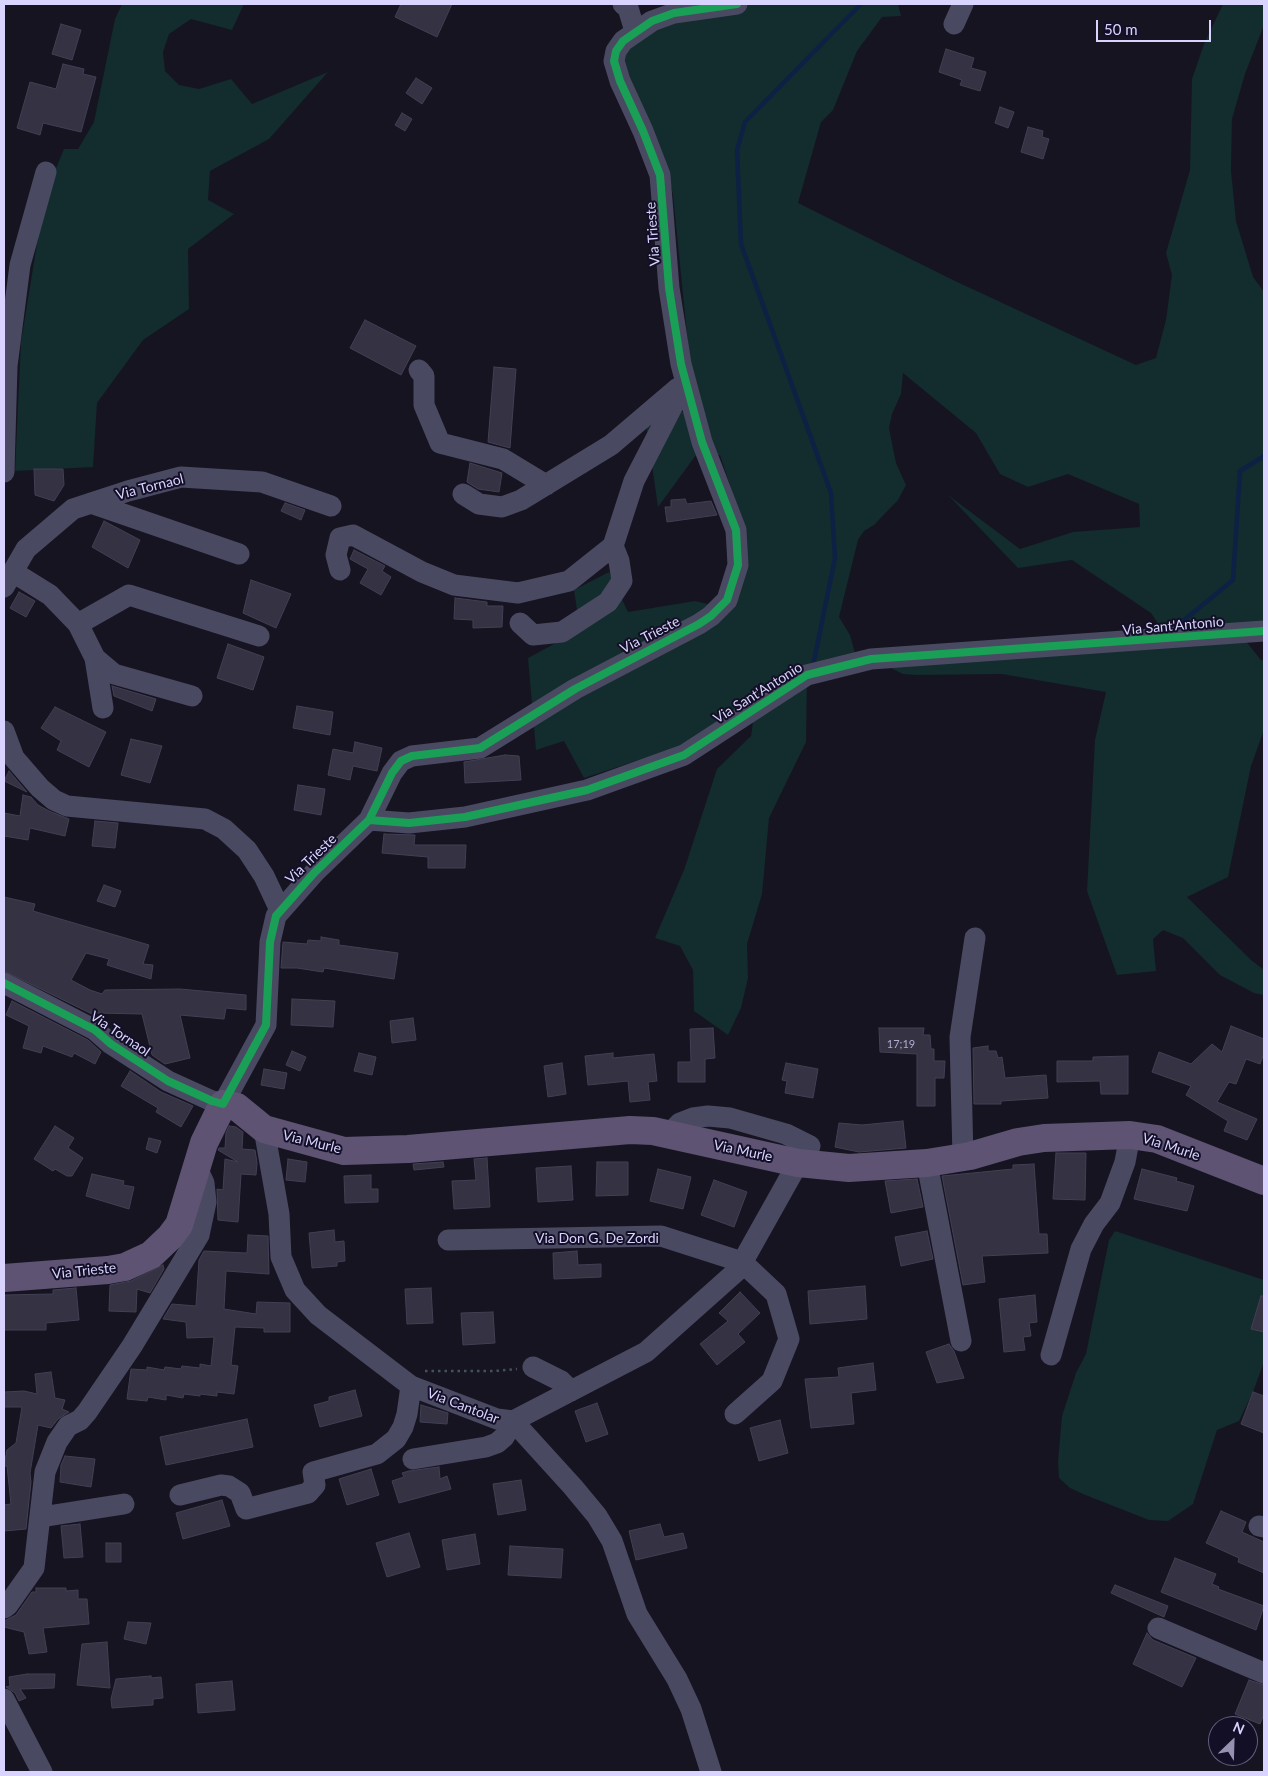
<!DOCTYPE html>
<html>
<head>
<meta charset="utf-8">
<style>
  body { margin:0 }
  #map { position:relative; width:1268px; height:1776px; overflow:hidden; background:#161421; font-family:Lato,sans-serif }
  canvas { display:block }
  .frame { position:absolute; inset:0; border:5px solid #d9d4ff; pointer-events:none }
  .north { position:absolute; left:1208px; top:1716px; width:50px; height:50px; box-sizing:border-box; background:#130f26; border:1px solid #625e7d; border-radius:50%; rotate:24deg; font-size:14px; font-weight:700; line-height:20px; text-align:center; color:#d9d4ff }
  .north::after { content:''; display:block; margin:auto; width:18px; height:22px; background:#9591b1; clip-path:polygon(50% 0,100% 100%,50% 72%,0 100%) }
  .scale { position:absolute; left:1096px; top:20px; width:115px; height:22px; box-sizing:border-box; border:2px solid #d9d4ff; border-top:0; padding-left:6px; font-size:15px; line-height:18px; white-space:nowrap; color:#d9d4ff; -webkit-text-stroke:4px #130f26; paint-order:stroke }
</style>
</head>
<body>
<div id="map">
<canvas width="1268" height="1776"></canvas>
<div class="frame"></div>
<div class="north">N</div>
<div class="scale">50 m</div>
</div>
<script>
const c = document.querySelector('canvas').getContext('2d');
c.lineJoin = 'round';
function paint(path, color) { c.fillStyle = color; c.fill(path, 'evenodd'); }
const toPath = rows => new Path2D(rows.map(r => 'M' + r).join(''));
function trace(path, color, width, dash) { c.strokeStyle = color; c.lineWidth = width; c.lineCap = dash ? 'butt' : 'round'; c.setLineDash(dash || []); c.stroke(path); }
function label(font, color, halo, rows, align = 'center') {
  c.font = font + ' Lato,sans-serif'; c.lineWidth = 4; c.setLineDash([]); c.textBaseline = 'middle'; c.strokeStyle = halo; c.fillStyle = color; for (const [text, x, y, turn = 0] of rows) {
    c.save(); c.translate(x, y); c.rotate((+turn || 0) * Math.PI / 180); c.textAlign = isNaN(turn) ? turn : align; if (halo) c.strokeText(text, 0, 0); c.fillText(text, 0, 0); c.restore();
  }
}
const green = toPath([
  [122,4,244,4,232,30,191,19,169,34,163,52,165,71,179,85,199,89,231,79,252,104,328,72,269,139,210,171,208,200,234,214,188,249,189,309,143,340,97,403,93,467,15,471,21,342,42,213,51,180,64,149,78,149,94,122,115,19],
  [753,4,898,4,901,16,882,17,857,51,833,110,821,122,798,203,955,281,1136,365,1156,358,1166,320,1172,275,1166,253,1190,170,1192,79,1204,44,1223,4,1264,4,1264,25,1245,74,1232,119,1231,171,1236,221,1253,277,1264,292,1264,621,1163,631,1151,613,1072,560,1018,568,948,495,1020,549,1073,532,1140,527,1139,504,1068,474,1028,487,1000,474,976,433,903,373,901,394,892,414,889,428,896,463,906,485,898,500,874,525,864,531,858,540,839,617,850,635,856,657,679,747,584,778,564,741,536,750,528,658,580,630,574,590,609,572,628,612,695,601,724,608,747,537,720,455,696,455,658,507,643,404,692,414,688,344,673,195,665,159,622,65,631,30,706,12],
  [1244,639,1261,660,1264,660,1264,730,1251,766,1228,877,1187,897,1251,960,1264,970,1264,995,1254,993,1220,975,1183,938,1163,930,1153,939,1156,971,1117,975,1087,891,1095,740,1106,692,1002,674,916,675,903,674,887,666],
  [807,681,806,742,769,818,762,894,747,944,748,978,741,1008,728,1035,694,1011,693,970,680,946,655,938,684,870,717,769,751,736,754,715],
  [1115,1231,1264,1280,1264,1362,1253,1392,1239,1421,1217,1430,1193,1504,1168,1521,1149,1520,1083,1494,1070,1488,1059,1478,1058,1462,1062,1416,1076,1373,1086,1354,1109,1240]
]);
const stream = toPath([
  [1172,630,1233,580,1240,471,1264,456],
  [813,666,835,558,831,493,741,244,737,150,745,122,860,5]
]);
const building = toPath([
  [401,4,452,4,437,37,395,17,401,4],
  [61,24,81,30,72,60,52,54,61,24],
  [946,49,974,58,971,68,986,72,980,91,960,85,962,80,939,72,946,49],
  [63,64,84,69,83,74,96,77,81,132,43,123,40,135,17,128,30,82,56,89,63,64],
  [416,78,432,88,422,104,406,93,416,78],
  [1000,107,1014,112,1008,128,995,123,1000,107],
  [402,113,412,119,405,131,395,125,402,113],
  [1028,127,1043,131,1042,137,1049,139,1043,159,1021,152,1028,127],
  [365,320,416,346,401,375,350,348,365,320],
  [494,367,516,369,510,448,488,442,494,367],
  [470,463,502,473,499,492,478,489,467,482,470,463],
  [34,469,63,469,64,485,54,501,35,495,34,469],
  [685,499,687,504,711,501,717,515,667,522,665,507,671,507,671,500,685,499],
  [285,503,305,510,301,520,281,511,285,503],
  [104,521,140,540,128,568,92,547,104,521],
  [354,550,385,566,382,571,391,577,381,595,360,583,368,569,350,559,354,550],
  [251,580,291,594,276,628,243,613,251,580],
  [19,592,35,601,26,617,10,608,19,592],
  [455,598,487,602,487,606,503,606,502,627,473,628,473,620,454,619,455,598],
  [228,644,264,657,253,690,217,678,228,644],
  [112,686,156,699,152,711,114,696,112,686],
  [297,706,333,712,330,735,293,728,297,706],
  [55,707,106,732,89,767,57,750,61,741,41,728,55,707],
  [131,739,162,746,150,783,121,775,131,739],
  [355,742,382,748,377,771,353,766,350,780,328,775,333,749,353,753,355,742],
  [505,755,519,756,521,780,465,783,464,762,505,755],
  [9,771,27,792,4,781,9,771],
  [298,785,325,789,321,815,294,810,298,785],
  [23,795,31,797,38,805,49,811,69,819,65,836,30,828,28,840,4,836,4,813,20,816,23,795],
  [95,821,118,823,115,848,92,846,95,821],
  [384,834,415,835,414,845,466,845,465,868,428,868,428,857,382,853,384,834],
  [104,885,121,891,115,907,97,901,104,885],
  [4,897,35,904,33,911,149,945,143,964,153,965,151,979,107,965,109,959,86,953,71,980,90,990,102,994,105,990,180,989,246,995,246,1010,226,1008,224,1019,180,1015,190,1058,165,1064,152,1055,142,1014,97,1013,96,1016,4,971,4,897],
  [321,937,339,940,339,945,398,953,394,979,324,968,323,972,297,968,281,968,283,942,307,944,308,940,321,941,321,937],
  [292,999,335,1001,333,1027,291,1025,292,999],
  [12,1001,88,1040,101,1052,95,1064,74,1053,72,1057,43,1046,41,1053,23,1048,29,1026,6,1015,12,1001],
  [413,1018,416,1040,392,1043,390,1021,413,1018],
  [1231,1026,1264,1039,1264,1053,1260,1064,1246,1059,1236,1084,1229,1082,1217,1102,1257,1119,1247,1140,1224,1131,1228,1121,1186,1095,1191,1086,1152,1072,1159,1052,1191,1064,1212,1044,1222,1052,1231,1026],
  [713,1028,715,1058,705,1059,705,1082,678,1082,678,1062,691,1062,690,1029,713,1028],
  [879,1028,924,1028,923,1035,930,1035,931,1049,934,1049,934,1061,945,1061,944,1078,935,1078,935,1106,917,1106,917,1054,880,1052,879,1028],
  [988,1046,988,1051,996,1051,998,1058,1002,1057,1005,1078,1046,1075,1048,1098,1001,1101,1001,1104,974,1104,973,1048,988,1046],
  [292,1051,306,1057,300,1071,286,1065,292,1051],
  [359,1053,376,1057,372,1075,354,1071,359,1053],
  [613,1053,613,1058,654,1054,657,1081,648,1082,650,1100,630,1102,628,1081,588,1085,585,1056,613,1053],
  [1128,1056,1128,1094,1101,1094,1100,1081,1057,1082,1057,1061,1093,1061,1093,1057,1128,1056],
  [562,1063,566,1094,548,1097,544,1066,562,1063],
  [786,1063,818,1069,813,1098,785,1093,787,1081,782,1080,786,1063],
  [264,1069,287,1073,284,1089,261,1085,264,1069],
  [130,1071,161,1092,193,1106,181,1127,156,1112,158,1108,121,1086,130,1071],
  [903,1121,906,1148,859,1152,835,1147,839,1123,862,1125,903,1121],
  [55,1126,74,1138,68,1148,83,1158,72,1176,67,1176,55,1169,53,1171,34,1159,55,1126],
  [229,1126,236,1127,243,1132,242,1149,255,1150,257,1163,256,1175,241,1174,238,1222,218,1220,217,1189,223,1190,225,1159,238,1162,218,1150,219,1148,225,1148,226,1133,229,1126],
  [149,1138,161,1141,157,1153,146,1149,149,1138],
  [1056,1153,1086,1153,1085,1200,1053,1199,1056,1153],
  [487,1158,490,1207,454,1209,452,1181,476,1180,474,1159,487,1158],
  [288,1159,307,1162,305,1182,286,1180,288,1159],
  [443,1162,444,1167,414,1170,413,1164,443,1162],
  [597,1162,628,1162,628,1195,596,1196,597,1162],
  [1034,1164,1039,1234,1047,1234,1048,1253,982,1256,985,1282,963,1285,942,1176,1013,1169,1013,1165,1034,1164],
  [571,1166,573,1200,538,1202,536,1168,571,1166],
  [658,1169,691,1177,683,1209,650,1201,658,1169],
  [1142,1169,1177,1178,1176,1181,1194,1186,1187,1211,1134,1199,1142,1169],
  [92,1174,124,1181,123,1185,134,1187,129,1209,86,1196,92,1174],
  [371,1175,371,1189,378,1189,378,1202,345,1203,344,1176,371,1175],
  [917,1179,923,1207,891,1213,885,1181,917,1179],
  [714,1180,747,1192,734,1227,701,1215,714,1180],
  [334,1230,335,1242,344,1241,345,1261,337,1262,337,1266,312,1268,309,1233,334,1230],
  [927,1231,933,1259,901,1266,895,1237,927,1231],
  [248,1235,268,1236,269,1274,226,1271,224,1309,256,1314,257,1302,290,1303,290,1332,264,1332,264,1328,235,1327,231,1365,238,1366,234,1394,217,1392,217,1396,200,1394,200,1396,184,1394,183,1398,166,1395,166,1400,148,1397,147,1401,127,1399,131,1369,147,1370,147,1367,164,1370,165,1367,181,1369,182,1366,200,1368,200,1364,211,1366,214,1337,187,1338,186,1322,163,1319,172,1304,196,1306,199,1260,204,1251,247,1253,248,1235],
  [577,1251,578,1265,601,1264,601,1277,554,1279,553,1253,577,1251],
  [163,1265,164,1269,150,1293,137,1289,136,1312,109,1311,110,1285,131,1281,163,1265],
  [865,1286,867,1319,810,1324,808,1291,865,1286],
  [76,1288,79,1320,46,1323,46,1330,4,1330,4,1295,53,1294,53,1290,76,1288],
  [431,1288,433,1323,407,1324,405,1289,431,1288],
  [740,1292,760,1313,738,1334,745,1342,717,1365,700,1344,728,1321,719,1313,740,1292],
  [1035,1295,1037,1322,1029,1323,1031,1336,1023,1337,1025,1350,1004,1352,999,1299,1035,1295],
  [1261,1296,1264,1296,1264,1332,1251,1329,1261,1296],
  [493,1312,495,1343,463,1345,461,1313,493,1312],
  [949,1344,954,1351,964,1378,937,1383,926,1352,949,1344],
  [873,1363,876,1390,851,1393,854,1424,811,1428,805,1379,839,1377,838,1368,873,1363],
  [51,1372,55,1398,65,1400,62,1409,69,1412,58,1419,51,1428,38,1425,30,1473,31,1482,26,1529,4,1531,4,1505,11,1504,7,1466,4,1466,7,1450,16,1443,22,1407,4,1407,4,1392,24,1391,37,1394,35,1374,51,1372],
  [355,1390,362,1416,320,1427,314,1405,329,1401,329,1397,355,1390],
  [1253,1392,1264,1396,1264,1433,1241,1424,1253,1392],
  [597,1403,608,1434,586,1442,575,1411,597,1403],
  [421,1405,448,1413,447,1424,420,1422,421,1405],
  [247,1419,253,1447,166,1465,160,1437,247,1419],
  [780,1420,788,1453,759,1461,750,1428,780,1420],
  [65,1456,95,1459,91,1487,60,1482,61,1465,65,1456],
  [439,1467,440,1479,447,1476,451,1489,399,1503,392,1481,404,1477,402,1473,409,1471,439,1467],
  [371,1469,379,1495,347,1505,339,1479,371,1469],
  [521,1480,526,1510,498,1515,493,1484,521,1480],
  [222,1500,230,1526,183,1539,176,1513,222,1500],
  [1221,1511,1246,1522,1242,1532,1264,1542,1264,1573,1238,1562,1239,1558,1206,1543,1221,1511],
  [80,1524,83,1557,64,1558,61,1526,80,1524],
  [660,1524,664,1537,683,1533,687,1548,636,1560,629,1531,660,1524],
  [409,1533,420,1567,387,1577,376,1543,409,1533],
  [475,1534,480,1564,447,1570,442,1540,475,1534],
  [106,1543,121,1543,121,1562,106,1562,106,1543],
  [510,1546,563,1549,561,1578,508,1575,510,1546],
  [1175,1558,1216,1574,1212,1584,1219,1587,1218,1589,1264,1606,1256,1630,1161,1592,1175,1558],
  [1115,1585,1168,1606,1164,1617,1111,1593,1115,1585],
  [36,1588,66,1588,66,1591,78,1590,78,1599,87,1599,89,1624,43,1628,47,1652,29,1654,24,1632,4,1627,4,1621,16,1615,32,1592,36,1592,36,1588],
  [128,1622,151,1623,146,1644,124,1639,128,1622],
  [1147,1633,1153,1640,1196,1658,1182,1687,1133,1664,1147,1633],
  [107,1642,110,1688,77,1685,82,1644,107,1642],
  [27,1674,55,1674,54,1688,20,1689,26,1698,19,1701,15,1693,6,1687,10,1686,9,1677,27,1674],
  [151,1676,151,1678,161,1677,163,1698,153,1699,153,1705,112,1708,111,1699,116,1679,151,1676],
  [1249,1680,1264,1685,1264,1714,1260,1724,1235,1714,1249,1680],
  [232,1681,235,1710,198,1713,196,1684,232,1681]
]);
const path = toPath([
  [425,1371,495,1371,517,1369]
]);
const minor = toPath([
  [623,4,628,8,635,31],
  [954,24,963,4],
  [419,370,424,376,424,405,440,443,503,459,546,485],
  [4,472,7,366,20,265,46,172],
  [463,494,479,504,502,507,521,500,611,445,678,388],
  [91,503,239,554],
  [340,570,336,555,340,538,353,535,422,572,454,585,518,593,569,581,613,546,634,481,685,382],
  [13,572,50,595,78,624,95,658,114,674,192,696],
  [4,587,26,549,73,509,128,491,181,477,262,482,331,506],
  [520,623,533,635,562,632,608,602,622,581,619,561,613,546],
  [78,624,129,595,259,636],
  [95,658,103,708],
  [4,731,14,758,40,788,54,800,67,806,205,819,224,829,247,850,264,876,280,910],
  [369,820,409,823,465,817,587,790,684,755,807,675,871,659,1264,631],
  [4,983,95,1030,111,1044,168,1081,212,1101,223,1104,266,1025,270,942,276,916,314,873,369,820,392,773,401,761,412,756,480,748,575,689,699,624,711,616,727,600,738,565,736,530,702,442,681,364,669,288,660,175,643,131,620,81,614,61,616,51,623,41,652,21,674,13,737,4],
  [264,1129,279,1214,281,1257,295,1290,318,1315,411,1386,497,1419,513,1421,573,1487,597,1516,612,1541,637,1614,677,1679,691,1709,711,1772],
  [669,1134,680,1123,693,1118,708,1116,730,1118,786,1134,810,1146],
  [963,1157,960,1037,975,938],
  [927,1163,961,1341],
  [448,1240,661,1236,742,1262,776,1294,789,1339,772,1381,735,1414],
  [1051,1355,1081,1249,1094,1224,1110,1203,1125,1162,1130,1135],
  [533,1367,561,1381,571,1391],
  [413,1459,486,1447,497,1443,504,1437,513,1421,646,1352,738,1270,798,1163],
  [180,1495,221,1485,229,1486,240,1493,246,1509,308,1493,315,1485,313,1472,377,1454,396,1439,403,1427,407,1414,411,1386],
  [41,1517,124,1504],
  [1259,1526,1264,1527],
  [4,1608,8,1605,34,1568,45,1472,57,1442,68,1426,80,1420,87,1412,132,1346,199,1235,206,1202,204,1183,197,1168],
  [1158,1628,1264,1673],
  [4,1699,42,1772]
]);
const major = toPath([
  [4,1278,108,1270,125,1267,151,1255,170,1237,179,1225,204,1143,223,1104,237,1107,264,1129,344,1151,408,1149,630,1130,653,1131,798,1163,849,1168,927,1163,970,1156,1018,1142,1044,1138,1130,1135,1157,1139,1264,1181]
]);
const cycleway = toPath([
  [369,820,409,823,465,817,587,790,684,755,807,675,871,659,1264,631],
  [4,983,95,1030,111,1044,168,1081,212,1101,223,1104,266,1025,270,942,276,916,314,873,369,820,392,773,401,761,412,756,480,748,575,689,699,624,711,616,727,600,738,565,736,530,702,442,681,364,669,288,660,175,643,131,620,81,614,61,616,51,623,41,652,21,674,13,737,4]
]);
const numberNames = [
  ["17;19",901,1044]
];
const streetNames = [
  ["Via Trieste",653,234,-94],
  ["Via Tornaol",150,487,-14],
  ["Via Sant'Antonio",1173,626,-5],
  ["Via Trieste",650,635,-27],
  ["Via Sant'Antonio",758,693,-32],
  ["Via Trieste",311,859,-44],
  ["Via Tornaol",120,1034,34],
  ["Via Murle",312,1142,14],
  ["Via Murle",1171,1147,18],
  ["Via Murle",743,1151,12],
  ["Via Don G. De Zordi",597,1238],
  ["Via Trieste",84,1271,-6],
  ["Via Cantolar",463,1406,21]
];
paint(green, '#132c2d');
trace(stream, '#0d2144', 4.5);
paint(building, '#343243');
trace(building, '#433f54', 1);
trace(path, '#44505f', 2.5, [2.5, 4]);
trace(minor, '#4a4962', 21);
trace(major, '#5e5373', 28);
trace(cycleway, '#1a9f57', 8);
label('11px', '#b0acd0', null, numberNames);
label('14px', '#d9d4ff', '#130f26', streetNames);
</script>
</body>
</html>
